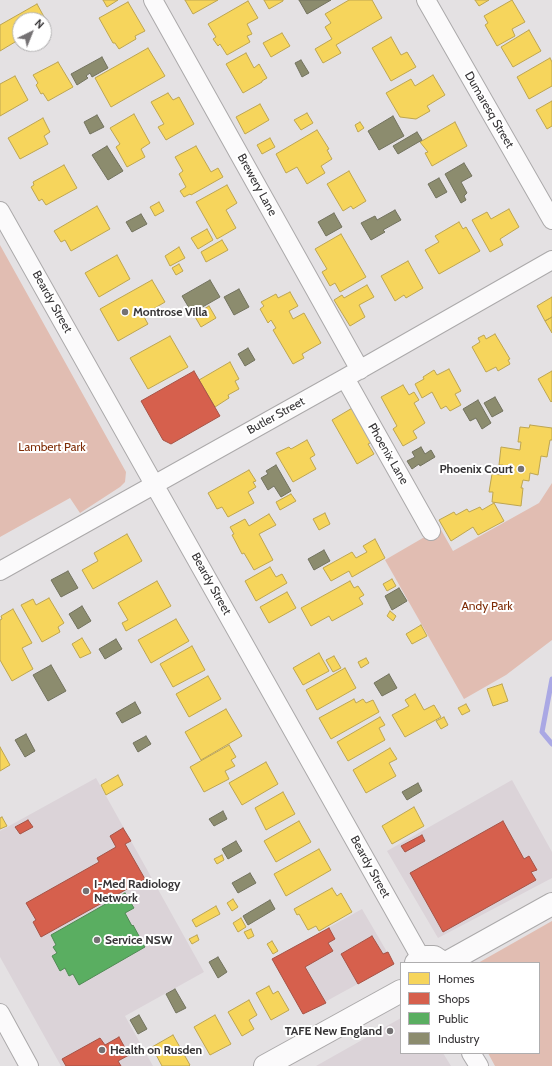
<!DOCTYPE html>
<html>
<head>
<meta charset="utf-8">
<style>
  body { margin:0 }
  #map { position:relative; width:552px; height:1066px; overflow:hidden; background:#e4e1e3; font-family:Cabin,sans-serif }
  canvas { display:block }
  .legend { position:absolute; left:400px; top:962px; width:140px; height:92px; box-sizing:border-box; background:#fff; border:1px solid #afaeaf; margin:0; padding:5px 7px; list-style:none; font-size:12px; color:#373537 }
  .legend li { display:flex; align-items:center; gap:8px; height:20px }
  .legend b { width:20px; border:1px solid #afaeaf }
  .north { position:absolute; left:12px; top:12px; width:40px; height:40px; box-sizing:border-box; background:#fff; border:1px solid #afaeaf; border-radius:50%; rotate:43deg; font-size:11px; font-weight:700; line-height:16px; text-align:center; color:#373537 }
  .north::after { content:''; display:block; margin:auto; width:14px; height:18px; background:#747173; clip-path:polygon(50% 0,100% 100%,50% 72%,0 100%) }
</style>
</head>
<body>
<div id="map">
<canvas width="552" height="1066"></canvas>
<ul class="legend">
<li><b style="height:11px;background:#f6d55c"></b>Homes</li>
<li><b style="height:11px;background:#d6604d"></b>Shops</li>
<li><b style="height:11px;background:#5aae61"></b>Public</li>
<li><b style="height:11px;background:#8c8c6e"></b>Industry</li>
</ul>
<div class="north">N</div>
</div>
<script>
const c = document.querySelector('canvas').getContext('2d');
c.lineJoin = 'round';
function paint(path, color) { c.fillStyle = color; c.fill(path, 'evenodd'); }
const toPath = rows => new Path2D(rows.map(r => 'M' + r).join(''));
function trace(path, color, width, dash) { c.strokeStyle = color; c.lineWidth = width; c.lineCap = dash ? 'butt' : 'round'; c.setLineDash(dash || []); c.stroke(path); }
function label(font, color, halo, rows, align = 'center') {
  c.font = font + ' Cabin,sans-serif'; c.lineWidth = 4; c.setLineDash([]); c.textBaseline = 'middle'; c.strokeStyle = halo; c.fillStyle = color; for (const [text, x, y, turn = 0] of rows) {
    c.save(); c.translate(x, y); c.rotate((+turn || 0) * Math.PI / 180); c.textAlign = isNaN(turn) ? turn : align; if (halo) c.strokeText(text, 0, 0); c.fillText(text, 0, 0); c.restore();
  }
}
const built = toPath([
  [96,778,204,972,125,1016,153,1066,61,1066,0,957,0,831],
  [512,780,552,852,552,878,438,938,387,851],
  [362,909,394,964,303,1014,272,959],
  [401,1018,401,1053,443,1053,451,1066,316,1066]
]);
const green = toPath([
  [0,245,126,472,125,482,120,487,80,513,70,498,0,537],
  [552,483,552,640,506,675,464,699,385,560,440,528,453,551,539,503],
  [552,921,552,1066,495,1066,488,1053,539,1053,539,963,478,963]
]);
const homes = toPath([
  [103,0,118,0,107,7,103,0],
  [185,0,218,0,193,14,185,0],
  [264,0,283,0,283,1,269,9,264,0],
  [349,0,372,0,382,18,336,45,341,53,323,63,315,49,332,39,325,27,331,23,325,14,349,0],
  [475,0,489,0,479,6,475,0],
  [512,0,525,22,512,29,515,36,497,46,485,25,488,23,484,16,512,0],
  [248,1,258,18,247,24,252,34,247,36,250,42,227,55,220,44,218,46,213,39,216,37,208,24,248,1],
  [128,2,145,31,135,36,136,39,119,49,115,43,113,43,99,18,128,2],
  [37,4,48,24,44,26,44,20,20,20,20,39,0,51,0,25,37,4],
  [529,30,541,51,513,67,501,47,529,30],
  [282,33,290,46,271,57,263,43,282,33],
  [391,37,401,55,407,52,416,67,391,81,372,48,391,37],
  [148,48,165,76,111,107,95,78,148,48],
  [246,53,254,68,259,64,267,78,262,81,262,82,243,93,226,64,246,53],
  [550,58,552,62,552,86,529,99,517,77,550,58],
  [58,62,73,87,48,101,43,93,41,94,36,85,38,83,33,75,58,62],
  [433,75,445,95,427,106,430,111,416,119,400,117,386,93,411,79,415,86,433,75],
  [15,76,28,100,0,116,0,84,15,76],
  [168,93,173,100,179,97,194,124,166,140,158,127,164,124,151,102,168,93],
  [552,101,552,126,547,129,536,110,552,101],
  [260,104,269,120,245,134,236,117,260,104],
  [307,113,313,123,301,130,294,120,307,113],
  [134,114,150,143,141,149,145,157,127,167,116,147,120,144,110,128,134,114],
  [43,118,50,132,44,136,48,144,20,159,8,138,43,118],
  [360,122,364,128,358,132,355,125,360,122],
  [455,122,467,146,432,166,425,153,428,152,420,142,455,122],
  [317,130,329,149,327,150,332,159,321,166,325,173,307,184,297,167,286,173,276,154,317,130],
  [270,138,275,147,262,154,257,145,270,138],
  [196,146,211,172,218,168,223,177,191,195,190,194,184,197,180,191,186,187,179,174,183,171,175,157,196,146],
  [64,165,77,188,46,205,42,199,39,201,31,187,34,185,33,182,64,165],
  [349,171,366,201,353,209,351,206,343,211,327,184,349,171],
  [227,185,237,203,226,210,236,228,217,239,196,202,227,185],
  [159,202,164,211,155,216,150,207,159,202],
  [97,206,110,229,71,251,65,240,61,242,54,231,97,206],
  [509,209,519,227,500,239,503,245,490,252,472,220,487,212,491,219,509,209],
  [459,222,463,229,466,227,480,251,439,274,425,250,439,242,435,236,459,222],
  [207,229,213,240,198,249,191,238,207,229],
  [341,234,366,277,340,292,335,283,330,286,322,272,327,269,315,249,341,234],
  [222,240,228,250,206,262,201,252,222,240],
  [179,247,185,258,170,266,165,256,179,247],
  [117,255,130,279,99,297,85,273,117,255],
  [408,261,423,288,406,298,404,295,395,301,381,276,408,261],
  [179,264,183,271,176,275,172,268,179,264],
  [152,280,165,302,143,315,148,324,118,341,100,309,152,280],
  [367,285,374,297,359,305,365,317,350,326,334,300,342,295,344,298,367,285],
  [290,292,298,306,289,311,293,319,304,313,321,343,302,354,304,358,293,364,273,330,276,328,271,320,268,323,260,309,264,306,261,302,276,294,278,298,290,292],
  [552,297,552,317,545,321,537,306,552,297],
  [209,306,216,318,201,327,194,315,209,306],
  [552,317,552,333,545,321,552,317],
  [495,334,510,359,508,360,510,364,498,371,496,367,486,372,472,347,480,342,478,338,484,335,486,339,495,334],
  [170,336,188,367,148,389,130,358,170,336],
  [230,362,239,379,235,381,239,389,228,395,229,398,215,407,199,380,230,362],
  [449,369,461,391,455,394,461,405,450,411,446,406,441,409,432,392,422,398,415,384,424,379,423,377,434,370,437,375,449,369],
  [552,371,552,401,551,402,538,379,552,371],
  [403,385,409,395,414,392,419,400,414,403,425,423,413,431,417,438,403,446,393,429,397,426,381,397,403,385],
  [354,407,374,441,368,444,374,454,357,464,332,420,354,407],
  [530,425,552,428,552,440,550,440,547,457,541,456,538,475,530,473,529,481,523,480,521,488,523,488,521,506,492,502,493,492,489,492,492,474,502,475,503,465,499,465,501,447,520,450,521,442,518,442,520,427,529,428,530,425],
  [307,440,315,455,310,458,316,469,293,482,276,453,289,447,291,449,307,440],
  [249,470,256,481,253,482,256,487,248,492,254,503,228,517,222,507,217,509,208,493,249,470],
  [291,494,296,501,280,510,276,502,291,494],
  [494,503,504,521,478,535,473,527,451,541,439,520,454,512,456,515,467,509,469,512,480,507,482,510,494,503],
  [325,513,330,524,319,530,313,519,325,513],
  [269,514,276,525,259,534,273,560,254,570,244,553,242,554,232,535,234,534,230,527,245,519,249,526,269,514],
  [127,534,142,561,93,589,82,570,98,561,94,553,127,534],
  [375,539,385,558,352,577,349,571,331,581,323,568,352,552,356,558,367,552,363,546,375,539],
  [270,567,276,577,282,574,287,583,256,601,245,581,270,567],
  [392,579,396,586,387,591,383,584,392,579],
  [157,581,171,606,126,631,122,623,128,620,118,603,157,581],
  [350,581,354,588,358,586,364,595,359,598,363,604,332,621,329,616,311,626,301,608,350,581],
  [287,592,296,608,269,623,260,607,287,592],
  [49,598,64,623,58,627,60,632,42,642,21,605,33,599,36,605,49,598],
  [13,609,32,643,22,648,33,669,12,681,0,660,0,620,2,619,1,616,13,609],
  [390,611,396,616,393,621,387,616,390,611],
  [176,619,189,641,151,663,138,640,176,619],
  [421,625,427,636,412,644,406,634,421,625],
  [82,638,91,653,80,658,72,644,82,638],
  [192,646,205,670,173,687,160,664,192,646],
  [319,653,329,671,303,685,293,668,319,653],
  [334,656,341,668,333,672,326,660,334,656],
  [366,658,369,663,361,668,358,662,366,658],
  [345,668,356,688,317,710,306,690,345,668],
  [208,676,221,699,189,717,176,694,208,676],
  [502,684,508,701,493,706,487,689,502,684],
  [415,694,424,710,434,705,441,717,405,737,392,715,409,706,405,700,415,694],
  [354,699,356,703,363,699,366,703,373,700,379,712,331,739,319,718,354,699],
  [466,704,470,711,462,715,458,708,466,704],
  [226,709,242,736,201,760,185,732,226,709],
  [380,717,385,725,379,728,385,740,348,761,337,742,380,717],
  [444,717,448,725,441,729,436,721,444,717],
  [229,745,236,757,231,760,235,766,225,771,229,779,204,792,190,767,229,745],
  [0,747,10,765,0,771,0,747],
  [390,748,397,759,389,763,396,776,366,793,353,770,390,748],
  [266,762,278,784,242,805,229,783,266,762],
  [118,775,123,785,106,795,101,785,118,775],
  [283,792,295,814,266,830,255,808,283,792],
  [414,807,424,826,392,844,382,826,414,807],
  [2,817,7,826,0,829,0,818,2,817],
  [299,821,311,842,276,862,264,841,299,821],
  [319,849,331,870,286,896,274,874,319,849],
  [222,855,224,860,217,864,214,859,222,855],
  [332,888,337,896,341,893,352,912,319,931,316,926,308,930,299,914,297,915,294,909,332,888],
  [233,899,238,907,232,911,227,903,233,899],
  [216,906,220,914,196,927,192,920,216,906],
  [241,918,246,927,238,932,233,923,241,918],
  [251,929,254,936,248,939,244,932,251,929],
  [197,935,199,940,192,944,189,939,197,935],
  [272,941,278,951,273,954,267,944,272,941],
  [269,986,273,994,278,991,289,1010,271,1020,256,993,269,986],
  [249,1000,257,1015,249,1020,254,1029,242,1036,228,1012,249,1000],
  [215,1015,231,1044,210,1055,194,1027,215,1015],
  [173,1035,190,1065,189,1066,162,1066,152,1047,173,1035]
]);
const shops = toPath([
  [194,371,220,416,171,444,163,440,141,401,194,371],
  [28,820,33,827,20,834,15,827,28,820],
  [503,821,524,859,529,856,537,870,531,872,536,880,443,932,410,873,503,821],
  [123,828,131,841,125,844,145,879,41,937,33,922,36,920,26,903,99,862,97,858,116,847,110,836,123,828],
  [422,835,425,841,405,852,401,846,422,835],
  [329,928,335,939,328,943,333,951,305,967,326,1003,303,1014,272,959,329,928],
  [372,936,383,954,388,952,394,964,358,984,341,954,372,936],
  [119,1037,129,1055,118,1061,121,1066,66,1066,62,1059,100,1038,105,1045,119,1037]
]);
const public = toPath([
  [125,893,134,908,125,913,132,926,133,925,145,947,79,985,73,974,69,976,65,968,60,971,52,956,57,953,53,947,56,945,51,935,125,893]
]);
const industry = toPath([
  [299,0,331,0,307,14,299,0],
  [102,57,108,68,92,77,90,73,86,76,88,78,77,85,71,74,102,57],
  [301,60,309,73,302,77,295,63,301,60],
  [97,115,104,127,90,134,84,122,97,115],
  [393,116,404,136,379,150,368,131,393,116],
  [417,132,422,140,398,154,393,146,417,132],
  [107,146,123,171,108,180,92,155,107,146],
  [464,163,472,176,461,182,467,193,464,196,466,200,461,203,445,174,464,163],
  [439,178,447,192,436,198,428,184,439,178],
  [395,210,401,220,383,230,385,232,371,240,361,223,375,216,377,220,395,210],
  [334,213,342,227,326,236,318,222,334,213],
  [141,214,147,224,132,232,126,222,141,214],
  [210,280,220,297,192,313,182,296,210,280],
  [239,289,249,307,234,315,224,297,239,289],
  [248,348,255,360,245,366,238,354,248,348],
  [495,397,503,411,492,417,484,403,495,397],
  [478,400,491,423,482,429,476,418,470,421,463,409,478,400],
  [421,447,425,454,431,450,435,457,420,466,419,464,412,469,407,461,415,457,412,452,421,447],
  [276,465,291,491,281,497,274,486,268,490,261,478,268,474,266,471,276,465],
  [324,550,330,561,314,570,308,559,324,550],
  [68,571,78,588,61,597,51,580,68,571],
  [399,588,407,601,392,610,385,596,399,588],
  [82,606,91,621,78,629,69,614,82,606],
  [116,639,122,649,105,659,99,649,116,639],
  [51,665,66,691,48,701,33,675,51,665],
  [389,674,397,688,382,696,374,683,389,674],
  [135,702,141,713,122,723,116,713,135,702],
  [26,734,35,751,25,757,15,740,26,734],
  [146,736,151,744,138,752,133,743,146,736],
  [418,783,422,791,407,800,402,792,418,783],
  [223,811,227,819,214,826,209,819,223,811],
  [236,841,242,851,228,859,222,849,236,841],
  [250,873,256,883,238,893,232,883,250,873],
  [270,900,275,909,248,925,243,916,270,900],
  [218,957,227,972,218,978,209,962,218,957],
  [175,989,186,1008,176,1013,166,994,175,989],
  [139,1015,147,1029,138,1034,130,1020,139,1015]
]);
const stream = toPath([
  [552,679,542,732,552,744]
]);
const minor = toPath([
  [153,0,360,370],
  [426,0,552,220],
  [0,211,421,958],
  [345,378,431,531],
  [0,571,345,378,552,260],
  [0,1013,29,1066],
  [471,1053,479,1066]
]);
const tertiary = toPath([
  [416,963,421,958,426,957,434,957,443,963],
  [446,963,552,904],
  [265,1066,401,991]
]);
const markers = [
  [125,312,4,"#747173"],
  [521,469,4,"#747173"],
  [86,891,4,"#747173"],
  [97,940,4,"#747173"],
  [390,1031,4,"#747173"],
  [102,1050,4,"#747173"]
];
const streetNames = [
  ["Dumaresq Street",489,110,60],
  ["Brewery Lane",257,185,61],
  ["Beardy Street",52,302,61],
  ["Butler Street",276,416,-29],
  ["Phoenix Lane",388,454,60],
  ["Beardy Street",211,584,61],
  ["Beardy Street",370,867,61]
];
const poiNames = [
  ["Montrose Villa",133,312],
  ["Phoenix Court",513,469,"right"],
  ["I-Med Radiology",94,884],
  ["Network",94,898],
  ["Service NSW",105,940],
  ["TAFE New England",382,1031,"right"],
  ["Health on Rusden",110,1050]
];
const parkNames = [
  ["Lambert Park",52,447],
  ["Andy Park",487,606]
];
paint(built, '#dbd3d8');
paint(green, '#e1bdb2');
paint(homes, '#f6d55c');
trace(homes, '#bda551', 1);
paint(shops, '#d6604d');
trace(shops, '#a65346', 1);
paint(public, '#5aae61');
trace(public, '#508a54', 1);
paint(industry, '#8c8c6e');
trace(industry, '#72725e', 1);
trace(stream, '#aaa8e4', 5);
trace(minor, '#aba9aa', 20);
trace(tertiary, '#aba9aa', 24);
trace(minor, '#fbfafb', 18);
trace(tertiary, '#fbfafb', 22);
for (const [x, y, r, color] of markers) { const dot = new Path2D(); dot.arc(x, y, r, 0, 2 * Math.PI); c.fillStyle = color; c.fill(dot); trace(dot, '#fff', 1.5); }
label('12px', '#373537', '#fff', streetNames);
label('bold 12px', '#373537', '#fff', poiNames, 'left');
label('12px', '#7e2c06', '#fff', parkNames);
</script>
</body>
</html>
